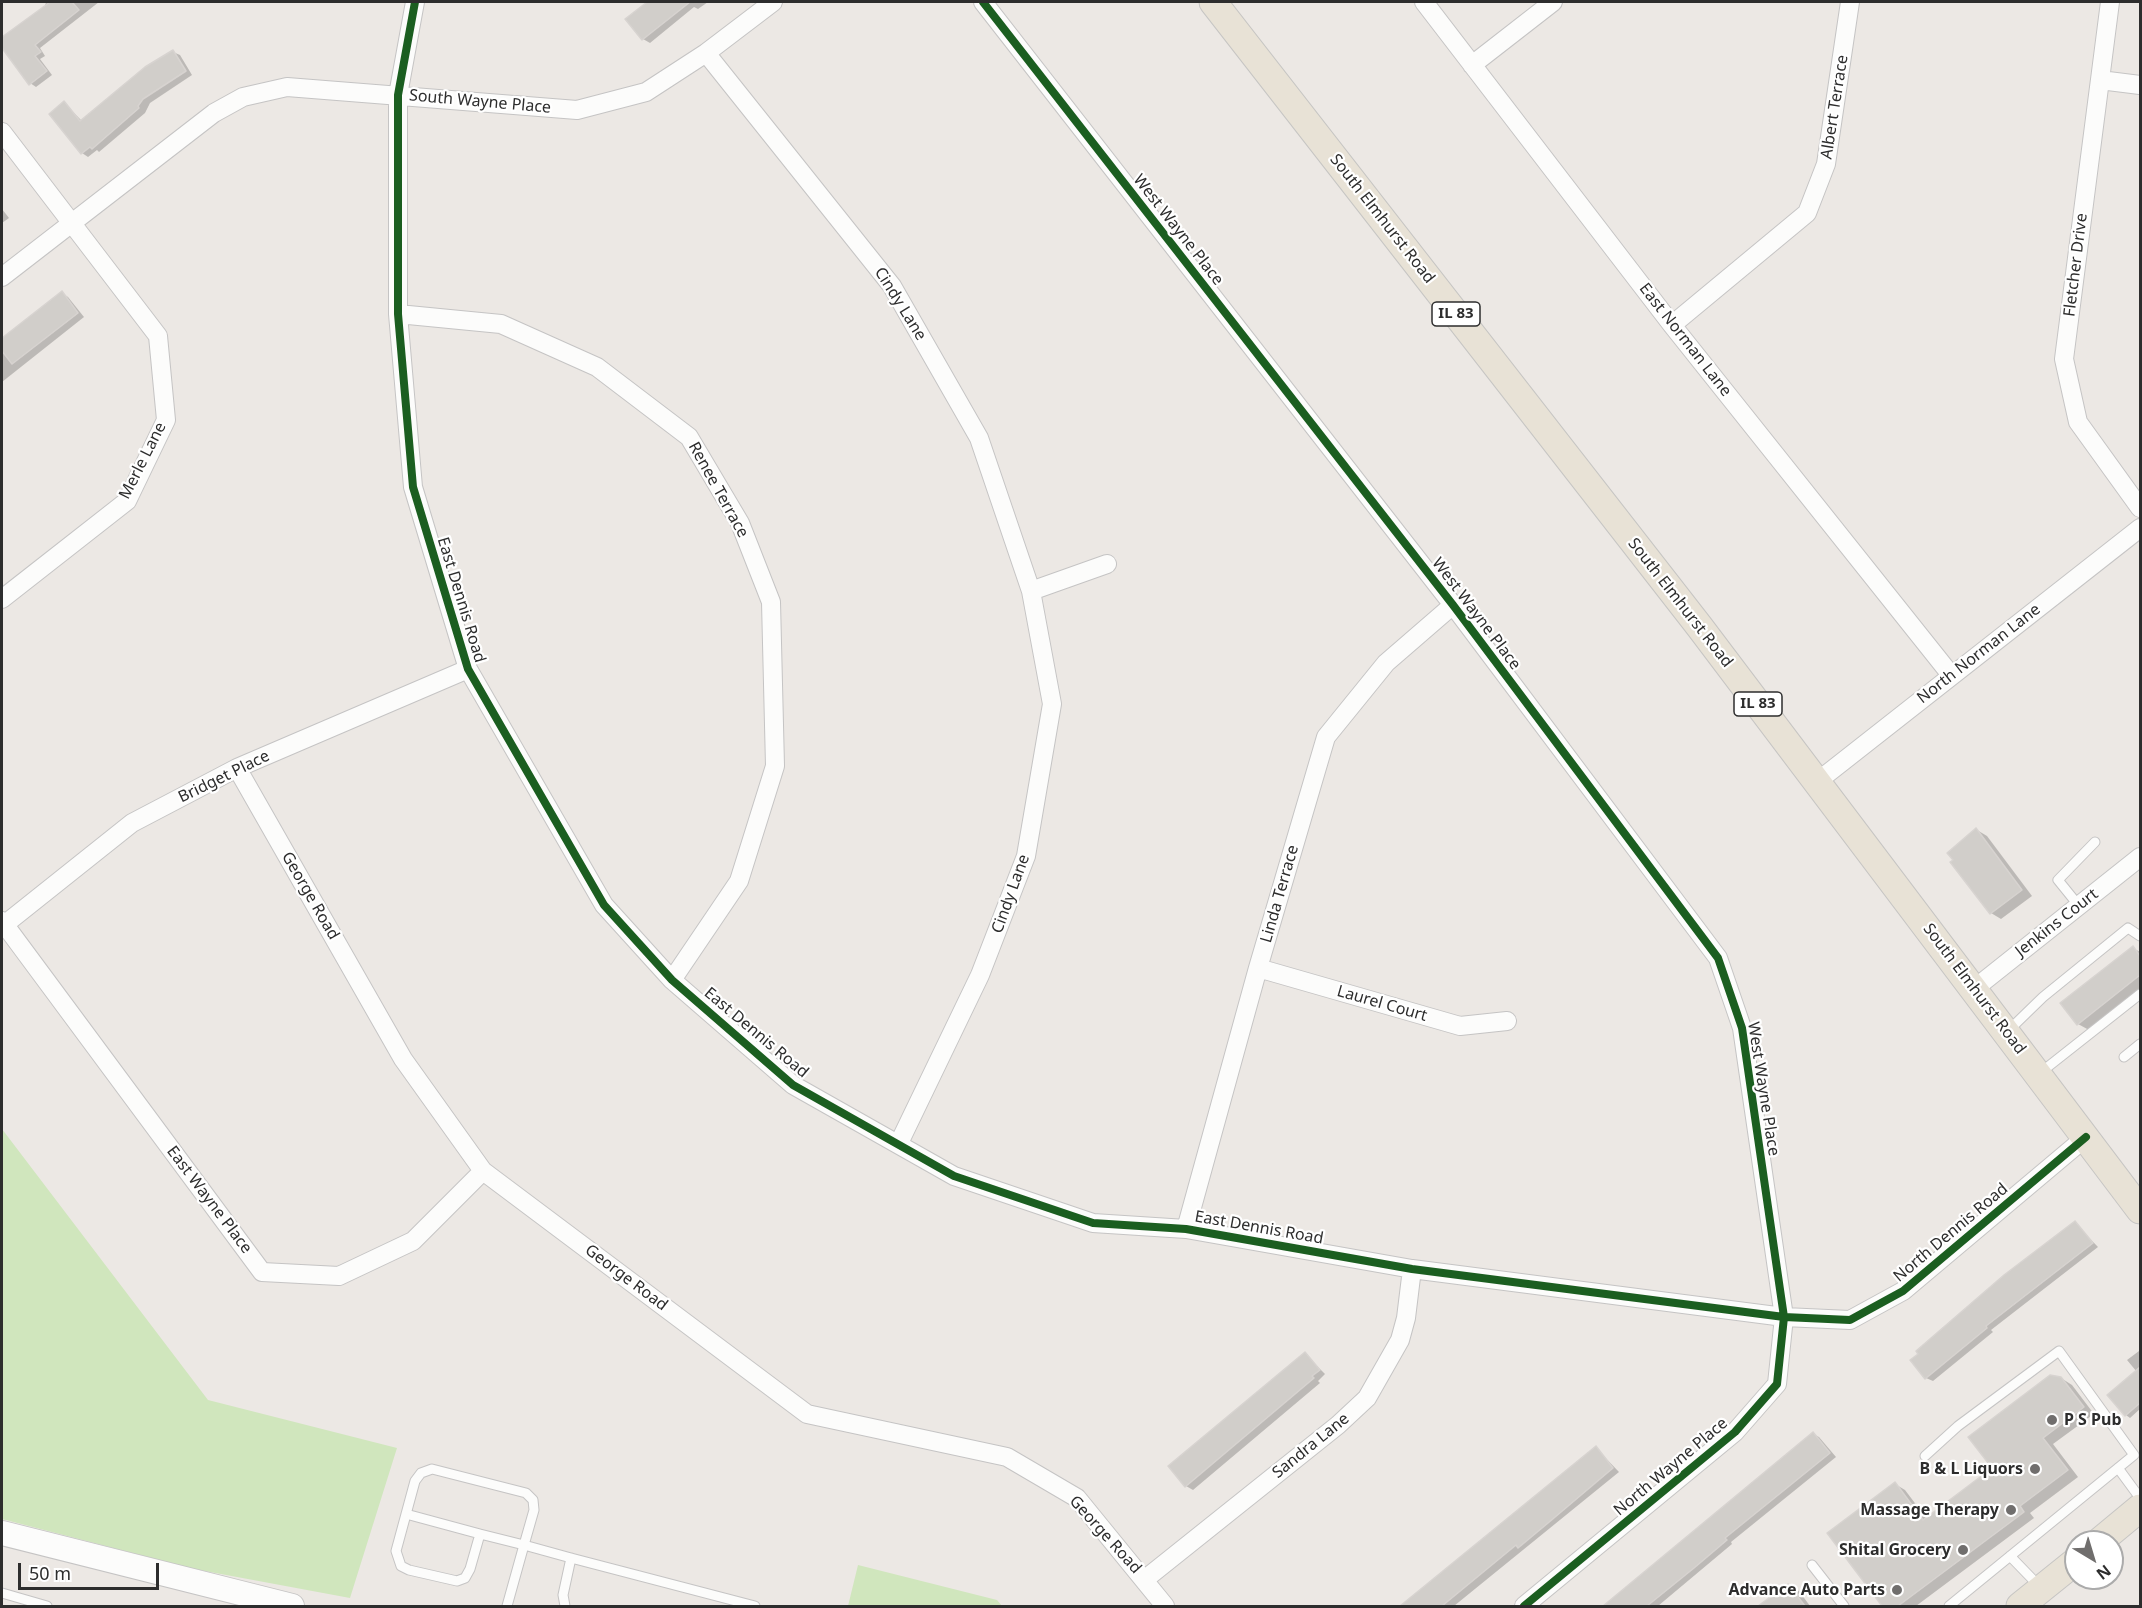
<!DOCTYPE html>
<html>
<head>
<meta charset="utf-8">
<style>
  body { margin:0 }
  #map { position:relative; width:2142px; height:1608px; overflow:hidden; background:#ece8e4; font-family:"Noto Sans",sans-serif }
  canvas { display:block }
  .frame { position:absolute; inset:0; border:3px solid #2d2d2d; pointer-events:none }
  .north { position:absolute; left:2064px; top:1530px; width:60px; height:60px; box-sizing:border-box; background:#fff; border:2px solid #ababab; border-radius:50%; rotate:142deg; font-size:16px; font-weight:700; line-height:24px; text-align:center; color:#2d2d2d }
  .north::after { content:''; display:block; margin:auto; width:21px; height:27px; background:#706e6d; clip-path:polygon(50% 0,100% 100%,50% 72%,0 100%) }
  .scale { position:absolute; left:18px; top:1563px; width:141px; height:27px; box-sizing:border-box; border:3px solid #2d2d2d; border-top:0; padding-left:8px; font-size:18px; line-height:21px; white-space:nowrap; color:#2d2d2d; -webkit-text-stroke:4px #fff; paint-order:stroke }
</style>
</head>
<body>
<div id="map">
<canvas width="2142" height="1608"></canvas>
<div class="frame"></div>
<div class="north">N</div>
<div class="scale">50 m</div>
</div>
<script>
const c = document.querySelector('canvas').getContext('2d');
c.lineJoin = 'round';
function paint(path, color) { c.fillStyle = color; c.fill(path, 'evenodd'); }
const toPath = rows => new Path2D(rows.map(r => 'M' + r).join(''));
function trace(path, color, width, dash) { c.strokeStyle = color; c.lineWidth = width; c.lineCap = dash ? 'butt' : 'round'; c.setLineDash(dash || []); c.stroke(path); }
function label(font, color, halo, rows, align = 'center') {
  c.font = font + ' "Noto Sans",sans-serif'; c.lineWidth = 4.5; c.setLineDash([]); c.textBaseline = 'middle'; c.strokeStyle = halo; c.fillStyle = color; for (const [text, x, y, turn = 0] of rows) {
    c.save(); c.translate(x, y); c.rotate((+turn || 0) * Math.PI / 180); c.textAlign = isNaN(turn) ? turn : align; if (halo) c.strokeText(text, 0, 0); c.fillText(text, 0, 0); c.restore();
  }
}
const green = toPath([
  [2,1129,208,1400,397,1448,350,1598,194,1569,2,1519],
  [858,1565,997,1600,1002,1606,848,1606]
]);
const shadow = toPath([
  [48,2,99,2,40,48,45,56,40,59,52,75,36,87,30,83,2,46,2,39,46,6,45,4],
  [651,2,708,2,698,9,694,7,650,43,643,39,627,19],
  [173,52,180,55,192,75,150,103,145,113,99,152,97,150,88,157,82,153,64,103,82,121],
  [2,209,9,218,2,223],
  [62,293,68,297,84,317,2,382,2,340],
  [1977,830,1987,836,2032,896,2001,919,1991,913],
  [2133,948,2140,952,2140,989,2089,1030,2078,1024],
  [2075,1223,2098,1247,1991,1330,1993,1332,1933,1381,1926,1378],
  [2139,1351,2140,1409,2130,1418,2126,1415,2137,1372,2127,1360],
  [1305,1354,1325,1374,1318,1381,1320,1383,1193,1490,1186,1486],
  [2061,1378,2072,1385,2094,1414,2053,1444,2078,1477,2030,1513,2034,1518,1916,1606,1884,1606,1829,1533,1895,1484,1905,1490,1927,1519,1994,1468],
  [1813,1434,1819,1437,1836,1457,1731,1542,1732,1544,1658,1606,1605,1606],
  [1596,1448,1619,1472,1454,1606,1402,1606],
  [1788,1585,1799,1591,1810,1606,1760,1606]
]);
const building = toPath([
  [50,2,72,2,79,10,35,45,41,52,35,56,47,71,29,85,2,48,2,37,50,2],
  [647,2,690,2,642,40,625,19,647,2],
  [173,50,186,71,143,99,138,106,139,108,92,149,90,147,81,154,49,114,64,101,80,121,145,67,173,50],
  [62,291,78,313,12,364,2,351,2,338,62,291],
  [1976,828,2022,890,1990,914,1950,862,1953,860,1947,853,1976,828],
  [2133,946,2140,956,2140,975,2077,1025,2060,1003,2133,946],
  [2075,1221,2093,1243,1986,1326,1987,1328,1925,1379,1910,1360,1918,1354,1916,1351,2004,1275,2075,1221],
  [1305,1352,1320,1370,1312,1376,1314,1378,1185,1487,1168,1466,1305,1352],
  [2140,1367,2140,1403,2125,1416,2107,1395,2140,1367],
  [2050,1375,2061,1377,2084,1407,2043,1438,2068,1470,2020,1506,2024,1512,1898,1606,1882,1606,1827,1533,1895,1482,1923,1520,1992,1468,1968,1437,2050,1375],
  [1813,1432,1830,1453,1725,1538,1727,1540,1694,1568,1647,1606,1603,1606,1813,1432],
  [1596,1446,1613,1468,1548,1523,1518,1548,1516,1545,1442,1606,1400,1606,1596,1446],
  [1788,1584,1805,1606,1758,1606,1788,1584]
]);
const service = toPath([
  [2079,906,2058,880,2095,842],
  [2009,1030,2043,997,2128,928,2140,936],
  [2124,1057,2140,1044],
  [2040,1073,2140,994],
  [1925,1456,1958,1426,2059,1351,2134,1455,1949,1606],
  [2118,1468,2140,1498],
  [406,1514,480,1534],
  [2010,1556,2040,1587],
  [1812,1565,1844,1606],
  [2,1593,47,1606],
  [507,1606,524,1545,534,1510,533,1500,526,1493,432,1469,421,1473,415,1481,396,1551,401,1566,409,1570,457,1581,465,1578,470,1569,480,1534,524,1545,571,1558,755,1606],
  [565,1606,563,1595,571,1558]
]);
const minor = toPath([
  [415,2,398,95,398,314,413,487,468,669,604,905,672,980,793,1085,954,1176,1093,1223,1186,1229,1412,1269,1784,1317,1850,1320,1903,1291,2086,1137],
  [983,2,1453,605,1718,958,1742,1028,1784,1317,1777,1384,1735,1432,1524,1606],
  [1424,2,1672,325,1951,675],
  [2110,2,2064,359,2078,422,2140,508],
  [706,53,892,286,979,438,1031,591,1052,704,1026,856,980,975,899,1143],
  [1472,65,1553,2],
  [2100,80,2140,85],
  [2,132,158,336,166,420,127,501,2,599],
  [2,277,214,113,243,97,287,87,577,110,646,92,706,53,773,2],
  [398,314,501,324,597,367,689,437,740,523,771,602,775,766,739,881,672,980],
  [1672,325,1807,213,1826,164,1850,2],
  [1031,591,1107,564],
  [237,768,403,1059,483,1171,807,1414,1007,1457,1077,1498,1165,1606],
  [1818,781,2140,528],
  [2,921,262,1272,339,1276,413,1241,483,1171],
  [4,925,132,823,237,768,468,669],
  [1258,968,1460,1026,1507,1021],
  [1974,989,2140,857],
  [1186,1229,1258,968,1326,737,1386,663,1453,605],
  [1144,1580,1338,1425,1367,1398,1400,1340,1406,1318,1412,1269]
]);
const secondary = toPath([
  [2,1533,292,1606]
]);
const primary = toPath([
  [1213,2,1699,626,2140,1210],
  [2099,1542,2140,1508],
  [2020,1606,2076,1561]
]);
const cycleway = toPath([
  [415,2,398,95,398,314,413,487,468,669,604,905,672,980,793,1085,954,1176,1093,1223,1186,1229,1412,1269,1784,1317,1850,1320,1903,1291,2086,1137],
  [983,2,1453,605,1718,958,1742,1028,1784,1317,1777,1384,1735,1432,1524,1606]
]);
const markers = [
  [2052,1420,6,"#706e6d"],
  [2035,1469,6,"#706e6d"],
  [2011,1510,6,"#706e6d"],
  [1963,1550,6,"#706e6d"],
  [1897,1590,6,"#706e6d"]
];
const shields = [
  [1456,314,48],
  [1758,704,48]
];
const shieldNames = [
  ["IL 83",1456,314],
  ["IL 83",1758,704]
];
const streetNames = [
  ["South Wayne Place",480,102,5],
  ["Albert Terrace",1835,107,-81],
  ["South Elmhurst Road",1382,219,52],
  ["West Wayne Place",1178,230,52],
  ["Fletcher Drive",2076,265,-83],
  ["Cindy Lane",900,304,58],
  ["East Norman Lane",1685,340,52],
  ["Merle Lane",143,461,-63],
  ["Renee Terrace",718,490,61],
  ["East Dennis Road",461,600,73],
  ["South Elmhurst Road",1680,603,52],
  ["West Wayne Place",1476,614,53],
  ["North Norman Lane",1979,654,-38],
  ["Bridget Place",224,777,-26],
  ["Cindy Lane",1011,894,-70],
  ["Linda Terrace",1280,894,-74],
  ["George Road",310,896,60],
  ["Jenkins Court",2057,923,-38],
  ["South Elmhurst Road",1974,989,53],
  ["Laurel Court",1382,1004,16],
  ["East Dennis Road",756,1033,40],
  ["West Wayne Place",1763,1089,81],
  ["East Wayne Place",209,1200,53],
  ["East Dennis Road",1259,1228,10],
  ["North Dennis Road",1951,1233,-40],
  ["George Road",626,1278,37],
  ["Sandra Lane",1311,1446,-39],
  ["North Wayne Place",1671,1467,-40],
  ["George Road",1105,1535,48]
];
const poiNames = [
  ["P S Pub",2064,1420,"left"],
  ["B & L Liquors",2023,1469],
  ["Massage Therapy",1999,1510],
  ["Shital Grocery",1951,1550],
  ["Advance Auto Parts",1885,1590]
];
paint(green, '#d0e6bd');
paint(shadow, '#0003');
paint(building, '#d1ceca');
trace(building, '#d7d3d0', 1.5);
trace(service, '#c5c4c4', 11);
trace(minor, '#c5c4c4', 20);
trace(secondary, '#c5c4c4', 26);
trace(primary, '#c6c5c3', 29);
trace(service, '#fcfcfb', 9);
trace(minor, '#fcfcfb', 18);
trace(secondary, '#fcfcfb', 24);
trace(primary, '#e8e2d6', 27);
trace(cycleway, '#1b5e20', 8);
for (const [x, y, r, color] of markers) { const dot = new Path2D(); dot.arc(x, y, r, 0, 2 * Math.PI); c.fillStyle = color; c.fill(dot); trace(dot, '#fff', 2); }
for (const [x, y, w] of shields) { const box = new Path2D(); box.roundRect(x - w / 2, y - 12, w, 24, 4.5); c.fillStyle = '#fff'; c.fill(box); trace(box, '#2d2d2d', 1.5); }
label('bold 15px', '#2d2d2d', null, shieldNames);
label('16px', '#2d2d2d', '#fff', streetNames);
label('bold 16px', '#2d2d2d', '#fff', poiNames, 'right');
</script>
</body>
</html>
